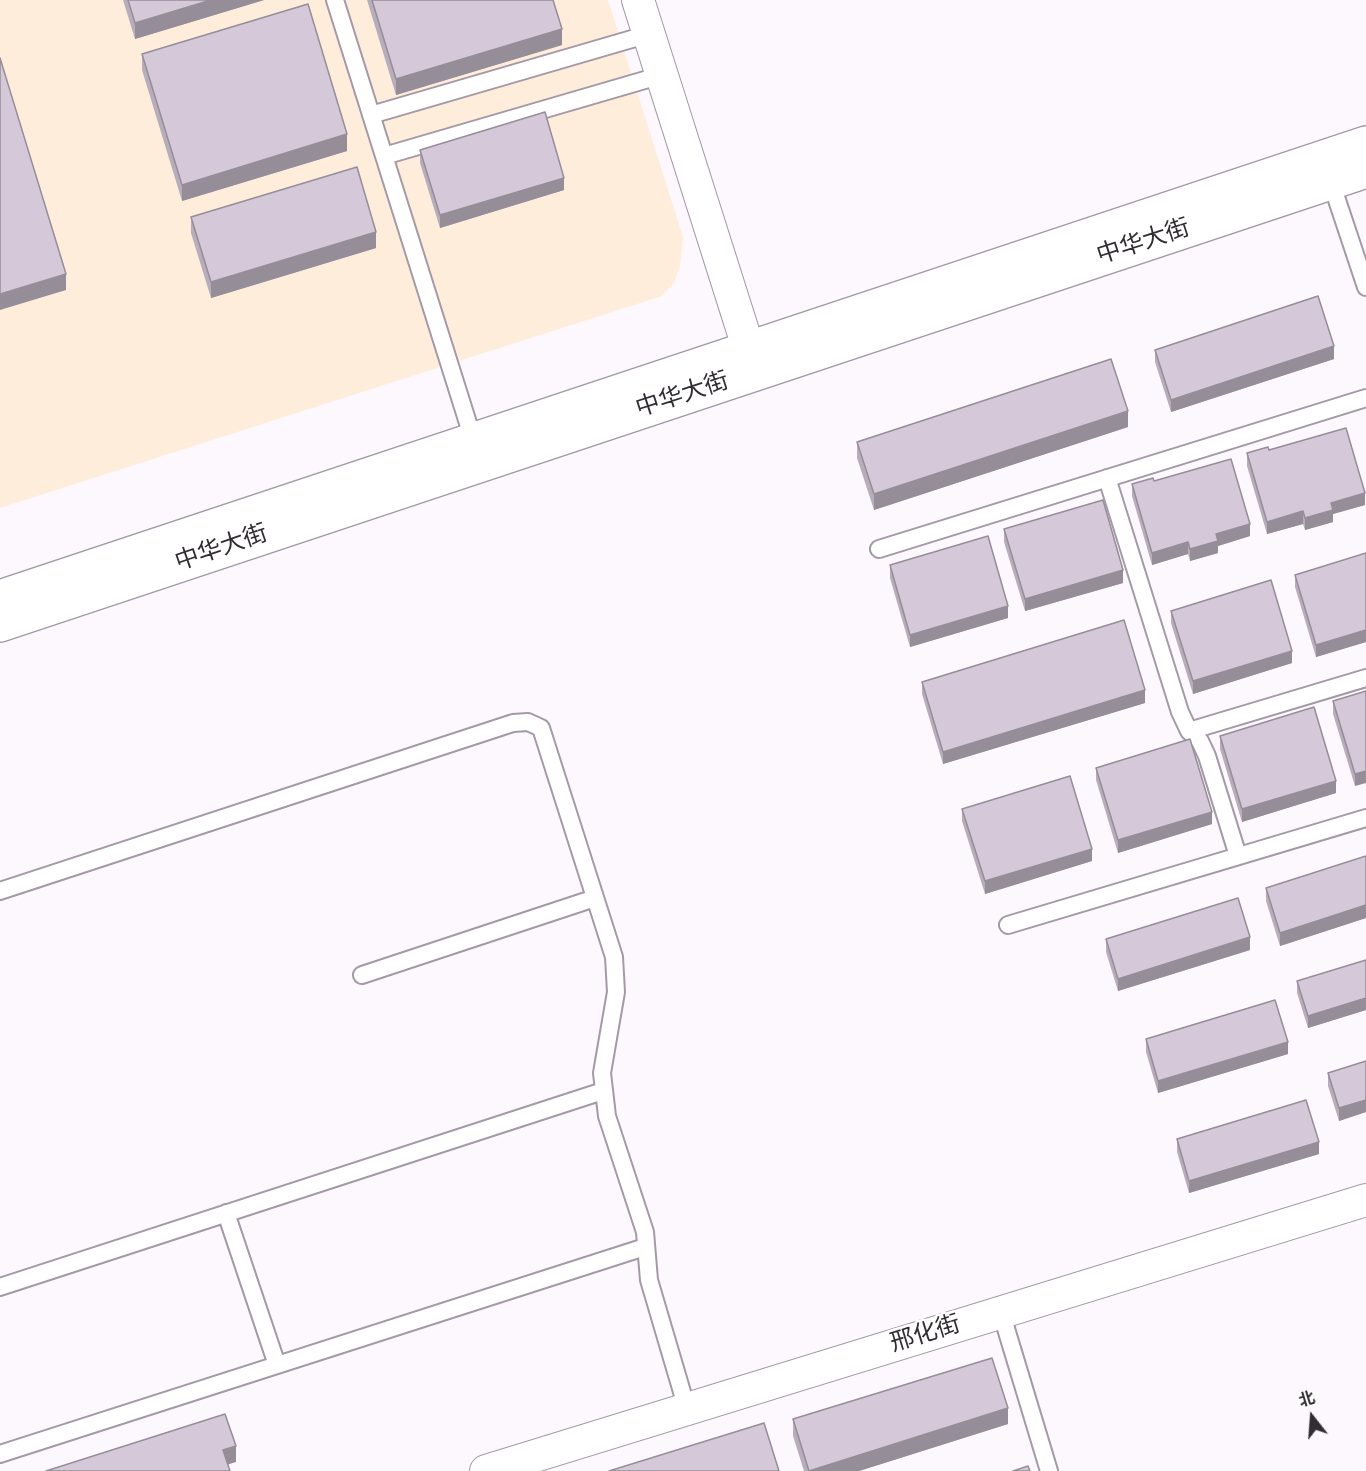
<!DOCTYPE html>
<html>
<head>
<meta charset="utf-8">
<style>
  body { margin:0 }
  #map { position:relative; width:1366px; height:1471px; overflow:hidden; background:#fdf8fe; font-family:Spectral,"Noto Sans SC",serif }
  canvas { display:block }
  .north { position:absolute; left:1282px; top:1387px; width:60px; height:60px; -webkit-text-stroke:4px #fff; paint-order:stroke; rotate:343deg; font-size:16px; font-weight:700; line-height:24px; text-align:center; color:#322d33 }
  .north::after { content:''; display:block; margin:auto; width:21px; height:27px; background:#322d33; clip-path:polygon(50% 0,100% 100%,50% 72%,0 100%) }
</style>
</head>
<body>
<div id="map">
<canvas width="1366" height="1471"></canvas>
<div class="north">北</div>
</div>
<script>
const c = document.querySelector('canvas').getContext('2d');
c.lineJoin = 'round';
function paint(path, color) { c.fillStyle = color; c.fill(path, 'evenodd'); }
const toPath = rows => new Path2D(rows.map(r => 'M' + r).join(''));
function trace(path, color, width, dash) { c.strokeStyle = color; c.lineWidth = width; c.lineCap = dash ? 'butt' : 'round'; c.setLineDash(dash || []); c.stroke(path); }
function label(font, color, halo, rows, align = 'center') {
  c.font = font + ' Spectral,"Noto Sans SC",serif'; c.lineWidth = 5; c.setLineDash([]); c.textBaseline = 'middle'; c.strokeStyle = halo; c.fillStyle = color; for (const [text, x, y, turn = 0] of rows) {
    c.save(); c.translate(x, y); c.rotate((+turn || 0) * Math.PI / 180); c.textAlign = isNaN(turn) ? turn : align; if (halo) c.strokeText(text, 0, 0); c.fillText(text, 0, 0); c.restore();
  }
}
const commercial = toPath([
  [0,0,608,0,683,237,680,266,674,283,662,296,0,508]
]);
const lane = toPath([
  [335,0,473,439],
  [371,115,649,34],
  [384,156,662,75],
  [1331,182,1366,287],
  [1107,478,1180,712,1189,731,1200,741,1207,756,1238,856],
  [879,549,1366,398],
  [1189,731,1366,678],
  [0,891,513,723,528,722,541,728,614,957,616,992,602,1073,607,1116,645,1232,649,1280,687,1409],
  [1008,925,1366,818],
  [362,975,595,898],
  [226,1213,277,1365],
  [0,1287,603,1091],
  [1001,1312,1049,1471],
  [0,1454,645,1247]
]);
const street = toPath([
  [638,0,748,347],
  [486,1471,1366,1200]
]);
const secondary = toPath([
  [0,597,1366,143],
  [0,625,1366,171]
]);
const wall = toPath([
  [123,0,264,0,135,39],
  [367,0,553,0,562,45,396,95],
  [142,54,347,151,182,201,142,70],
  [420,150,564,190,440,228,420,163],
  [191,217,376,248,211,298,191,233],
  [1155,350,1334,359,1171,412,1155,362],
  [1128,427,874,510,857,458,857,442],
  [1269,450,1365,505,1333,514,1333,522,1305,530,1303,524,1267,534,1247,466,1247,453],
  [1154,481,1250,536,1218,546,1218,553,1190,561,1188,554,1152,565,1132,496,1132,484],
  [1004,529,1123,583,1025,611,1004,542],
  [1366,553,1366,642,1316,657,1295,587,1295,575],
  [890,565,1008,618,910,647,890,578],
  [1171,611,1292,663,1193,694,1171,623],
  [922,682,1145,703,943,764,922,694],
  [1366,691,1355,786,1333,714,1333,701],
  [1220,736,1336,793,1242,822,1220,749],
  [1096,768,1212,824,1118,853,1096,780],
  [962,809,1092,861,985,894,962,821],
  [1366,856,1366,918,1280,946,1266,901,1266,888],
  [1106,939,1250,950,1118,991,1106,952],
  [1366,960,1366,1010,1308,1028,1297,993,1297,981],
  [1146,1039,1288,1054,1158,1093,1146,1052],
  [1366,1061,1366,1112,1339,1121,1328,1086,1328,1073],
  [1177,1139,1319,1154,1189,1193,1177,1152],
  [793,1419,1008,1424,859,1471,804,1471,793,1436]
]);
const shadedWall = toPath([
  [211,0,264,0,135,39,135,23],
  [562,29,562,45,396,95,396,79],
  [347,134,347,151,182,201,182,185],
  [564,178,564,190,440,228,440,215],
  [376,232,376,248,211,298,211,282],
  [66,274,66,290,0,310,0,294],
  [1334,346,1334,359,1171,412,1171,400],
  [1128,411,1128,427,874,510,874,494],
  [1365,493,1365,505,1333,514,1333,522,1305,530,1305,518,1331,503],
  [1303,511,1303,524,1267,534,1267,522],
  [1250,524,1250,536,1218,546,1218,553,1190,561,1190,549,1216,534],
  [1188,542,1188,554,1152,565,1152,553],
  [1123,570,1123,583,1025,611,1025,599],
  [1008,606,1008,618,910,647,910,635],
  [1366,630,1366,642,1316,657,1316,645],
  [1292,651,1292,663,1193,694,1193,681],
  [1145,690,1145,703,943,764,943,752],
  [1366,771,1366,783,1355,786,1355,774],
  [1336,781,1336,793,1242,822,1242,809],
  [1212,812,1212,824,1118,853,1118,840],
  [1092,849,1092,861,985,894,985,881],
  [1366,905,1366,918,1280,946,1280,933],
  [1250,937,1250,950,1118,991,1118,979],
  [1366,998,1366,1010,1308,1028,1308,1016],
  [1288,1042,1288,1054,1158,1093,1158,1081],
  [1366,1100,1366,1112,1339,1121,1339,1108],
  [1319,1142,1319,1154,1189,1193,1189,1181],
  [1008,1408,1008,1424,859,1471,809,1471],
  [236,1446,236,1462,223,1466,223,1450]
]);
const building = toPath([
  [128,0,211,0,135,23,128,0],
  [372,0,553,0,562,29,396,79,372,0],
  [308,4,347,134,182,185,142,54,308,4],
  [0,58,66,274,0,294,0,58],
  [545,112,564,178,440,215,420,150,545,112],
  [357,167,376,232,211,282,191,217,357,167],
  [1318,296,1334,346,1171,400,1155,350,1318,296],
  [1111,359,1128,411,874,494,857,442,1111,359],
  [1346,428,1365,493,1331,503,1333,510,1305,518,1303,511,1267,522,1247,453,1268,447,1269,450,1346,428],
  [1231,459,1250,524,1216,534,1218,541,1190,549,1188,542,1152,553,1132,484,1153,478,1154,481,1231,459],
  [1103,500,1123,570,1025,599,1004,529,1103,500],
  [988,536,1008,606,910,635,890,565,988,536],
  [1366,553,1366,630,1316,645,1295,575,1366,553],
  [1271,580,1292,651,1193,681,1171,611,1271,580],
  [1124,620,1145,690,943,752,922,682,1124,620],
  [1366,691,1366,771,1355,774,1333,701,1366,691],
  [1314,707,1336,781,1242,809,1220,736,1314,707],
  [1190,739,1212,812,1118,840,1096,768,1190,739],
  [1070,776,1092,849,985,881,962,809,1070,776],
  [1366,856,1366,905,1280,933,1266,888,1366,856],
  [1238,898,1250,937,1118,979,1106,939,1238,898],
  [1366,960,1366,998,1308,1016,1297,981,1366,960],
  [1275,1000,1288,1042,1158,1081,1146,1039,1275,1000],
  [1366,1061,1366,1100,1339,1108,1328,1073,1366,1061],
  [1306,1100,1319,1142,1189,1181,1177,1139,1306,1100],
  [992,1358,1008,1408,809,1471,793,1419,992,1358],
  [225,1414,236,1446,223,1450,230,1471,46,1471,225,1414],
  [764,1423,779,1471,609,1471,764,1423],
  [1028,1466,1030,1471,1013,1471,1028,1466]
]);
const streetNames = [
  ["中华大街",1144,244,-18],
  ["中华大街",683,397,-18],
  ["中华大街",222,550,-19],
  ["邢化街",926,1336,-17]
];
paint(commercial, '#ffeddc');
trace(lane, '#a599a8', 20);
trace(street, '#a599a8', 34);
trace(secondary, '#a599a8', 36);
trace(lane, '#fff', 16);
trace(street, '#fff', 32);
trace(secondary, '#fff', 33);
paint(wall, '#b7adbb');
paint(shadedWall, '#958d98');
paint(building, '#d5c9d9');
trace(building, '#958d98', 1.5);
label('24px', '#322d33', '#fff', streetNames);
</script>
</body>
</html>
